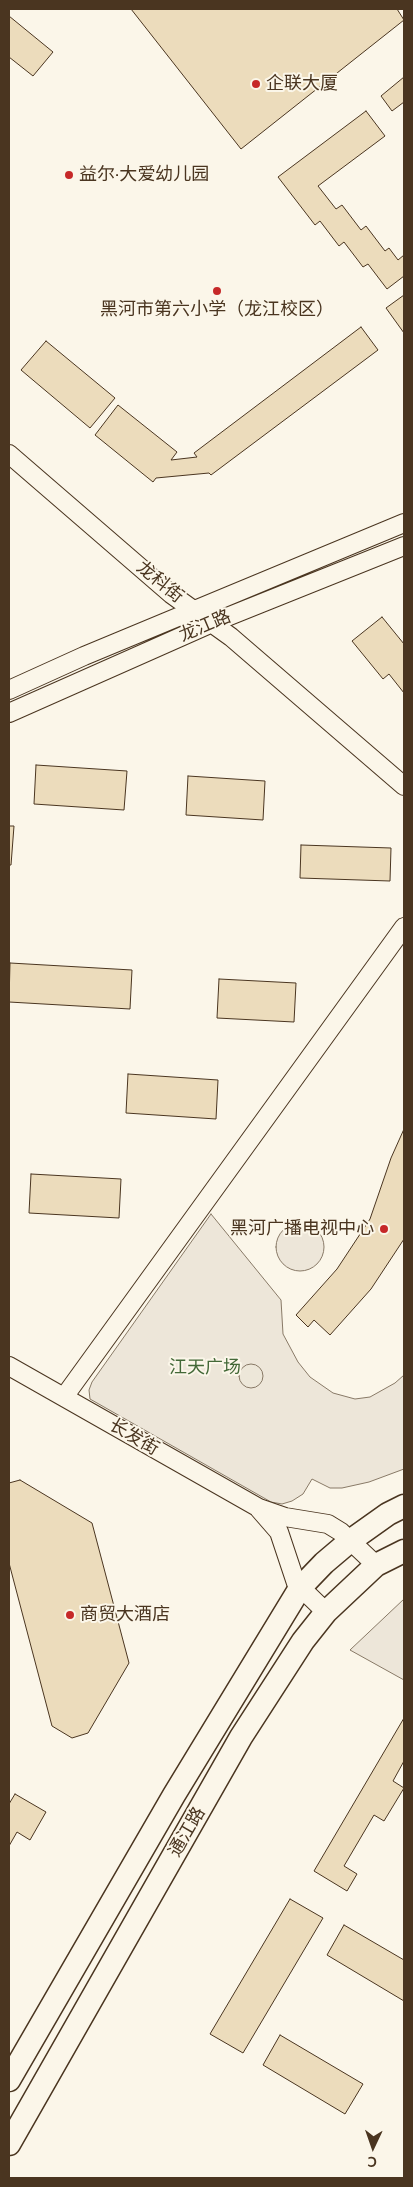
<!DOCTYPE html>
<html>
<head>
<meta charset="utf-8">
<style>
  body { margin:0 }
  #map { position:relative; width:413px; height:2187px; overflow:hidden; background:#fbf6e9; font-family:Mulish,sans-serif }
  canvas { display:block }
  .frame { position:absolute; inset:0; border:10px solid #4a3520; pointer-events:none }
  .north { position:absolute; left:348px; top:2122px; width:50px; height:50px; -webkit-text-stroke:4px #fbf6e9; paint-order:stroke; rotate:183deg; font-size:14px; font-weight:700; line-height:20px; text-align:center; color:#4a3520 }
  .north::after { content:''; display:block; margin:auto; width:18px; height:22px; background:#4a3520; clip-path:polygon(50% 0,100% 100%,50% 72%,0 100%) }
</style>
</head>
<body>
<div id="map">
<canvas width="413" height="2187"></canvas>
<div class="frame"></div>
<div class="north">С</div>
</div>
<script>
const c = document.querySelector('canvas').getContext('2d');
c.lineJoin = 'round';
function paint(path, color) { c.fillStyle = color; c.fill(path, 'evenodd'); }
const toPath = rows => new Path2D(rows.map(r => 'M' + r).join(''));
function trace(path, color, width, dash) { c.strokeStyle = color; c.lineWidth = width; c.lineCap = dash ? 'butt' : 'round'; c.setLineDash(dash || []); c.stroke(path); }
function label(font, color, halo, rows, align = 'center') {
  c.font = font + ' Mulish,"Noto Sans SC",sans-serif'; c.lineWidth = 4; c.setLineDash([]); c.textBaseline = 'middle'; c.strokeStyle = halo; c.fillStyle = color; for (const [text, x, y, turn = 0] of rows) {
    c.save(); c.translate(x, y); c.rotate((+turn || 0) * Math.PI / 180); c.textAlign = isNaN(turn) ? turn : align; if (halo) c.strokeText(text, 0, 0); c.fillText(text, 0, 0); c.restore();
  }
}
const green = toPath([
  [211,1214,281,1300,283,1334,298,1362,310,1377,333,1393,355,1399,370,1397,395,1383,404,1375,404,1469,369,1482,342,1488,330,1488,312,1479,303,1494,292,1501,282,1504,271,1502,90,1399,89,1390,92,1382,211,1214],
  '276 1247a24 24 0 1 1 48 0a24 24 0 1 1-48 0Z',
  [404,1599,404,1680,350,1650,404,1599]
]);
const parking = toPath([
  '239 1376a12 12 0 1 1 24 0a12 12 0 1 1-24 0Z'
]);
const building = toPath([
  [131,9,397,9,404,20,241,149,131,9],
  [9,16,53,52,33,76,9,57,9,16],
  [404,77,404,102,392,111,381,96,404,77],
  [366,111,385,136,318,186,336,209,342,205,361,230,366,226,385,251,389,248,398,260,404,255,404,276,387,289,368,264,363,267,344,242,339,246,320,221,315,225,278,177,366,111],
  [404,295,404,333,386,308,404,295],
  [361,327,378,350,211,475,209,473,156,478,153,482,95,435,118,405,177,452,171,460,197,457,194,453,361,327],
  [46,341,115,398,90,428,21,370,46,341],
  [382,617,404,644,404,693,389,674,383,679,352,641,382,617],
  [36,765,127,771,124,810,34,804,36,765],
  [188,776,265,781,263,820,186,815,188,776],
  [9,826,14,826,11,865,9,865,9,826],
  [301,845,391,848,390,881,300,878,301,845],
  [10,963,132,970,130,1009,9,1002,10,963],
  [219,979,296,983,294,1022,217,1018,219,979],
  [128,1074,218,1080,216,1119,126,1113,128,1074],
  [404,1129,404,1239,371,1289,330,1335,314,1320,308,1327,296,1315,337,1269,370,1219,391,1158,404,1129],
  [31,1174,121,1179,119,1218,29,1213,31,1174],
  [20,1480,92,1523,129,1663,88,1733,72,1738,52,1726,9,1563,9,1483,20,1480],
  [404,1718,404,1761,393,1781,404,1788,384,1821,374,1815,344,1866,357,1874,347,1891,314,1871,404,1718],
  [15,1794,46,1812,30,1840,17,1832,9,1846,9,1804,15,1794],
  [290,1899,323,1918,243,2053,210,2034,290,1899],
  [344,1925,404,1960,404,2001,327,1955,344,1925],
  [280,2035,363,2084,345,2114,263,2065,280,2035]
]);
const minor = toPath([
  [9,454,171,594,231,637,404,786],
  [9,690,84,656,404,523],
  [9,713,212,623,404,546],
  [9,1366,259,1508,285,1517,328,1524,341,1532,376,1565],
  [64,1397,404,927],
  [259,1509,279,1532,296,1583,326,1612]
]);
const major = toPath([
  [9,2080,174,1795,300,1588,324,1563,350,1541,388,1514,404,1506],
  [9,2144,241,1737,303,1641,326,1612,376,1565,404,1551]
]);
const markers = [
  [256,84,5,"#c62828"],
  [69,175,5,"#c62828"],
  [217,291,5,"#c62828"],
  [384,1229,5,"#c62828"],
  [70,1615,5,"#c62828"]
];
const poiNames = [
  ["企联大厦",266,84],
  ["益尔·大爱幼儿园",79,175],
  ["黑河市第六小学（龙江校区）",217,310,"center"],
  ["黑河广播电视中心",374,1229,"right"],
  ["商贸大酒店",80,1615]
];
const streetNames = [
  ["龙科街",160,582,39],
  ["龙江路",205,626,-23],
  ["长发街",134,1437,30],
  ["通江路",187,1832,-60]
];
const parkNames = [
  ["江天广场",205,1368]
];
paint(green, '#ede6d9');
trace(green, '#887966', 1);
paint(parking, '#ede7d9');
trace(parking, '#887966', 1);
paint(building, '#ecdcbc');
trace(building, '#4a3520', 1);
trace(minor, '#4a3520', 20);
trace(major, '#4a3520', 25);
trace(minor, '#fbf6e9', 18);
trace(major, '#fbf6e9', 22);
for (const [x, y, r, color] of markers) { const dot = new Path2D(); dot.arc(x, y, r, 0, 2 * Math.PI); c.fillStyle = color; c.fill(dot); trace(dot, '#fbf6e9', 2); }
label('18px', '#4a3520', '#fbf6e9', poiNames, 'left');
label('18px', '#4a3520', '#fbf6e9', streetNames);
label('18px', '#436837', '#fbf6e9', parkNames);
</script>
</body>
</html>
